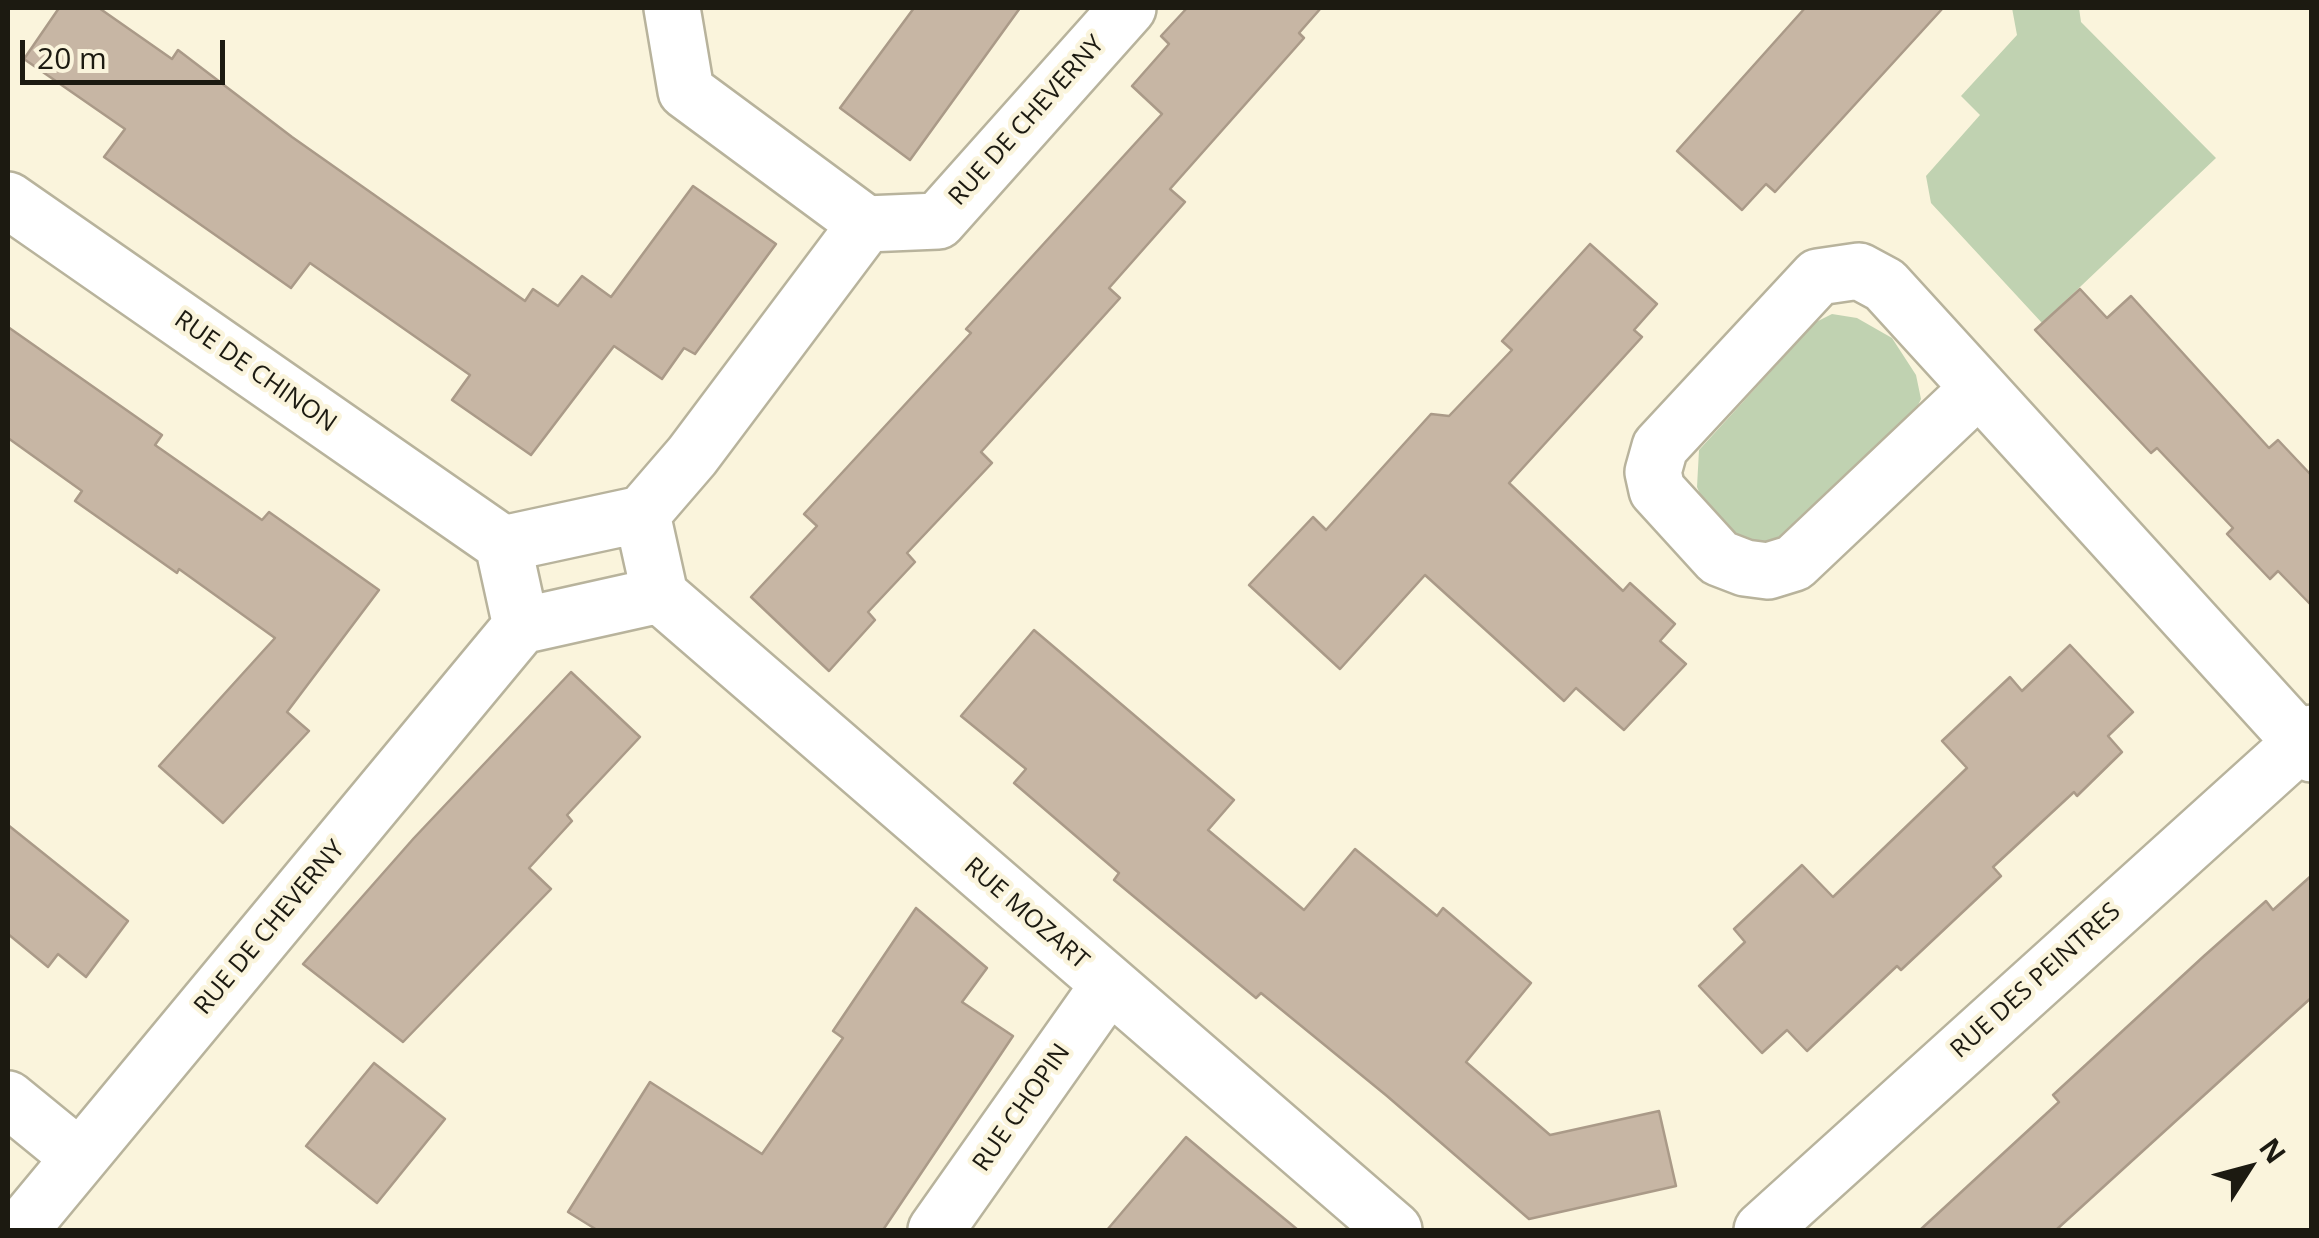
<!DOCTYPE html>
<html>
<head>
<meta charset="utf-8">
<style>
  body { margin:0 }
  #map { position:relative; width:2319px; height:1238px; overflow:hidden; background:#faf4dc; font-family:"Open Sans",sans-serif }
  canvas { display:block }
  .frame { position:absolute; inset:0; border:10px solid #1c1a11; pointer-events:none }
  .north { position:absolute; left:2199px; top:1118px; width:100px; height:100px; -webkit-text-stroke:8px #faf4dc; paint-order:stroke; rotate:54deg; font-size:28px; font-weight:700; line-height:40px; text-align:center; color:#1c1a11 }
  .north::after { content:''; display:block; margin:auto; width:35px; height:45px; background:#1c1a11; clip-path:polygon(50% 0,100% 100%,50% 72%,0 100%) }
  .scale { position:absolute; left:20px; top:40px; width:205px; height:45px; box-sizing:border-box; border:5px solid #1c1a11; border-top:0; padding-left:12px; font-size:30px; line-height:35px; white-space:nowrap; color:#1c1a11; -webkit-text-stroke:8px #faf4dc; paint-order:stroke }
</style>
</head>
<body>
<div id="map">
<canvas width="2319" height="1238"></canvas>
<div class="frame"></div>
<div class="north">N</div>
<div class="scale">20 m</div>
</div>
<script>
const c = document.querySelector('canvas').getContext('2d');
c.lineJoin = 'round';
function paint(path, color) { c.fillStyle = color; c.fill(path, 'evenodd'); }
const toPath = rows => new Path2D(rows.map(r => 'M' + r).join(''));
function trace(path, color, width, dash) { c.strokeStyle = color; c.lineWidth = width; c.lineCap = dash ? 'butt' : 'round'; c.setLineDash(dash || []); c.stroke(path); }
function label(font, color, halo, rows, align = 'center') {
  c.font = font + ' "Open Sans",sans-serif'; c.lineWidth = 9; c.setLineDash([]); c.textBaseline = 'middle'; c.strokeStyle = halo; c.fillStyle = color; for (const [text, x, y, turn = 0] of rows) {
    c.save(); c.translate(x, y); c.rotate((+turn || 0) * Math.PI / 180); c.textAlign = isNaN(turn) ? turn : align; if (halo) c.strokeText(text, 0, 0); c.fillText(text, 0, 0); c.restore();
  }
}
const green = toPath([
  [2012,8,2079,8,2081,22,2216,158,2042,323,1931,203,1926,176,1980,115,1961,96,2017,35],
  [1832,314,1857,318,1892,338,1916,375,1921,399,1908,426,1779,542,1757,542,1741,537,1707,510,1697,487,1699,450,1816,322]
]);
const building = toPath([
  [59,8,99,8,172,59,178,50,292,137,525,301,533,289,558,306,582,276,611,297,693,186,776,244,695,354,684,348,662,379,614,346,531,455,452,400,470,375,310,263,291,288,104,157,125,129,24,59,59,8],
  [914,8,1020,8,910,160,840,108,914,8],
  [1187,8,1321,8,1299,33,1304,38,1170,189,1185,202,1109,288,1120,298,981,452,992,463,907,553,915,562,868,612,875,620,829,671,751,597,817,526,804,514,971,333,966,329,1162,114,1132,86,1169,44,1161,36,1187,8],
  [1805,8,1943,8,1775,192,1766,184,1742,210,1677,151,1805,8],
  [1590,244,1657,304,1634,330,1642,337,1509,483,1623,591,1630,583,1675,624,1660,641,1686,664,1624,730,1576,688,1564,701,1425,575,1340,669,1249,585,1313,517,1326,530,1431,414,1449,416,1512,350,1502,341,1590,244],
  [2080,289,2107,318,2131,296,2269,448,2278,440,2312,476,2312,606,2278,571,2270,579,2227,534,2233,528,2157,448,2151,453,2035,330,2080,289],
  [8,327,162,435,155,445,262,520,269,512,379,590,287,712,309,731,223,823,159,766,275,638,179,569,177,573,75,501,82,491,8,438,8,327],
  [1034,630,1234,800,1208,830,1304,910,1355,849,1437,916,1443,908,1531,983,1466,1062,1550,1135,1659,1111,1676,1186,1529,1219,1387,1096,1261,993,1256,998,1114,880,1119,873,1014,783,1026,769,961,716,1034,630],
  [2070,645,2133,712,2108,736,2122,752,2077,796,2074,792,1993,867,2001,876,1901,970,1897,966,1807,1051,1787,1030,1762,1053,1699,986,1745,942,1734,929,1802,865,1833,897,1967,768,1942,741,2010,677,2022,691,2070,645],
  [571,672,640,737,567,815,572,821,529,868,551,889,403,1042,303,964,414,838,571,672],
  [8,825,128,921,86,977,58,954,48,967,8,934,8,825],
  [2312,875,2312,997,2056,1230,1920,1230,2059,1102,2053,1095,2204,956,2266,901,2273,910,2312,875],
  [916,908,987,968,962,1002,1013,1036,883,1230,597,1230,568,1212,650,1082,762,1154,843,1038,833,1031,916,908],
  [374,1063,445,1119,377,1203,306,1146,374,1063],
  [1186,1137,1230,1174,1298,1230,1107,1230,1186,1137]
]);
const street = toPath([
  [672,8,686,91,866,224],
  [8,200,503,544],
  [1979,388,1794,563,1768,571,1745,568,1719,558,1657,490,1653,472,1660,447,1818,277,1859,271,1885,285,1979,388,2312,754],
  [642,514,692,456,866,224,938,221,1128,8],
  [642,514,660,595,521,626,503,544,642,514],
  [660,595,1394,1230],
  [8,1099,79,1157],
  [20,1230,521,626],
  [936,1230,1108,986],
  [1762,1230,2312,733]
]);
const streetNames = [
  ["RUE DE CHEVERNY",1027,121,-48],
  ["RUE DE CHINON",255,372,35],
  ["RUE MOZART",1026,914,41],
  ["RUE DE CHEVERNY",270,928,-50],
  ["RUE DES PEINTRES",2036,981,-42],
  ["RUE CHOPIN",1022,1108,-55]
];
paint(green, '#c0d2b1');
paint(building, '#c7b6a4');
trace(building, '#aa9a88', 2.5);
trace(street, '#b8b39c', 60);
trace(street, '#fff', 55);
label('25px', '#1c1a11', '#faf4dc', streetNames);
</script>
</body>
</html>
